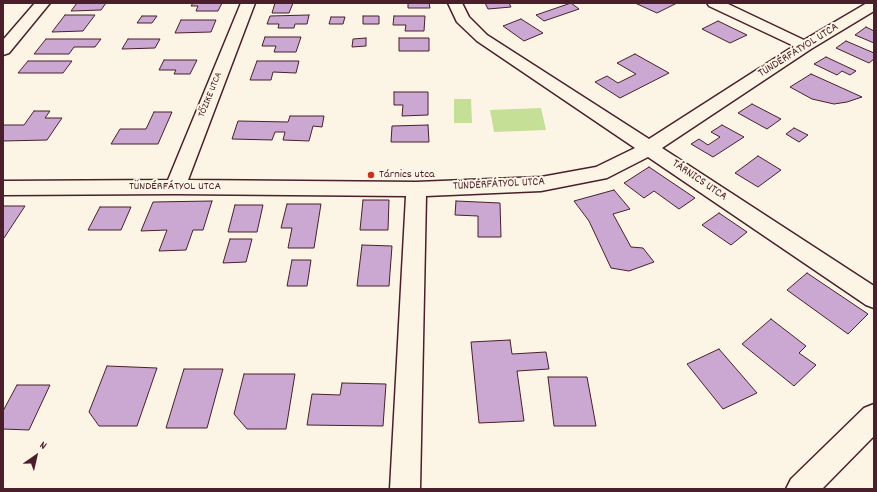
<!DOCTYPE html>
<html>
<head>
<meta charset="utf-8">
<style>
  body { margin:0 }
  #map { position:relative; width:877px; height:492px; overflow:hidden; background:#fcf5e5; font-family:Dekko,sans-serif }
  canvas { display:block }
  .frame { position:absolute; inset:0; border:4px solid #4a1f2b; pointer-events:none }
  .north { position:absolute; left:16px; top:436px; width:40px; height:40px; -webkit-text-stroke:3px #fcf5e5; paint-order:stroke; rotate:34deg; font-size:11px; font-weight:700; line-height:16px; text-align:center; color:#4a1f2b }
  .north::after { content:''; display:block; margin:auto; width:14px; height:18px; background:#4a1f2b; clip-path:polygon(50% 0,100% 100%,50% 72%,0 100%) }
</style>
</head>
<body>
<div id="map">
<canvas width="877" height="492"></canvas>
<div class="frame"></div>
<div class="north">N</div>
</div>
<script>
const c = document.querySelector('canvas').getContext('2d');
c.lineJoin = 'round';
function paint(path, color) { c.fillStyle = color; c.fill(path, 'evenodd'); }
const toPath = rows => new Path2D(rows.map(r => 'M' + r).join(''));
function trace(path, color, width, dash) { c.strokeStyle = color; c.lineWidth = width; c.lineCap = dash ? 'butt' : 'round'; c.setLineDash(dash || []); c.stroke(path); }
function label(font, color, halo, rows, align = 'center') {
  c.font = font + ' Dekko,sans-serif'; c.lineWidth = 4; c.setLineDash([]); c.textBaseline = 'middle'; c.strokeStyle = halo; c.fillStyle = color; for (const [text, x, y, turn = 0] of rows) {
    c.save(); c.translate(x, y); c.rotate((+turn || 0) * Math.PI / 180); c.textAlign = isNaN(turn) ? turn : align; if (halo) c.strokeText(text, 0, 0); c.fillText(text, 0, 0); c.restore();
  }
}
const green = toPath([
  [454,99,471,99,472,123,454,123],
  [541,108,546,130,494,132,490,110]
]);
const building = toPath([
  [77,3,106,3,101,10,71,11,77,3],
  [193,3,222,3,218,11,196,11,198,6,191,6,193,3],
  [275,3,293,3,289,13,272,13,275,3],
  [408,3,429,3,430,8,408,8,408,3],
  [485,3,509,3,511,7,488,9,485,3],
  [571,3,579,9,544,21,536,15,571,3],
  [635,3,677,3,657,13,635,3],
  [65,15,95,15,83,31,52,32,65,15],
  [309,15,307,24,295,24,294,28,278,28,279,24,267,24,270,16,309,15],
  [142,16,157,16,152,23,137,23,142,16],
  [363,16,379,16,379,24,363,24,363,16],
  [394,16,425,16,424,31,405,31,406,25,393,25,394,16],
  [331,17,345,17,343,24,329,24,331,17],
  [521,19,543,33,524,41,503,26,521,19],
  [181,20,216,20,211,32,175,33,181,20],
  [718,21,747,35,730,43,702,29,718,21],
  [866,27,874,31,874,43,855,35,866,27],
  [265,37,301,37,296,52,274,52,276,46,262,46,265,37],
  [366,38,366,46,352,47,353,39,366,38],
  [399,38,429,38,429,51,399,51,399,38],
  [46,39,101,39,95,47,74,47,69,54,34,54,46,39],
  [128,39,160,39,155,48,122,49,128,39],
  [846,41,874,53,874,59,869,63,836,48,846,41],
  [635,54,669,73,620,98,595,82,607,76,618,83,636,74,617,63,635,54],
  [826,57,856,71,850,75,842,71,837,75,814,64,826,57],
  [164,60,197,60,190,74,174,74,176,70,159,70,164,60],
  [28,61,72,61,63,73,18,73,28,61],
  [257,61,299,61,296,73,273,72,271,80,250,80,257,61],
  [811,74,862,97,847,102,834,104,812,99,790,87,811,74],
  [394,92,428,92,428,115,402,116,403,105,394,105,394,92],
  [752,104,781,119,767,129,738,113,752,104],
  [34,111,50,111,45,118,62,118,47,140,3,141,3,125,24,125,34,111],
  [154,112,172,112,158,144,111,144,120,129,146,129,154,112],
  [290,116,324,116,322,127,313,126,309,141,283,140,285,132,275,132,272,140,232,139,238,121,288,122,290,116],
  [428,125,429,142,391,142,392,126,428,125],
  [722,125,744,137,713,157,691,144,699,139,708,145,720,137,711,132,722,125],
  [794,128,808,135,799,142,786,134,794,128],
  [758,156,781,170,758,187,735,173,758,156],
  [649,167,695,198,679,209,654,191,644,198,624,183,649,167],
  [614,190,630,209,613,214,631,247,643,248,654,262,629,271,611,268,589,221,574,201,614,190],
  [363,200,389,200,388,230,360,230,363,200],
  [212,201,203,230,193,230,186,250,159,251,167,230,141,231,153,202,212,201],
  [456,201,500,203,501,237,478,237,478,216,455,215,456,201],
  [287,204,321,204,314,248,288,248,292,228,281,228,287,204],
  [235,205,263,205,257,232,228,232,235,205],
  [3,206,25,206,4,238,3,238,3,206],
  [100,207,131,207,121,230,88,230,100,207],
  [719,213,747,232,731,245,702,225,719,213],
  [230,239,252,239,246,262,223,263,230,239],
  [362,245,392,246,389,286,357,286,362,245],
  [292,260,311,260,307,286,287,286,292,260],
  [807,273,868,314,848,334,787,290,807,273],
  [771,319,806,346,799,353,816,365,794,386,742,344,771,319],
  [510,340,512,354,546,352,549,369,517,371,524,421,479,423,471,342,510,340],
  [719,349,757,393,723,409,687,364,719,349],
  [107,366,157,368,137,426,99,426,89,412,107,366],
  [184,369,223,369,207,428,166,428,184,369],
  [244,374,295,374,286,429,247,429,234,414,244,374],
  [548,377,587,377,596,426,554,426,548,377],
  [342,383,386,384,383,426,307,425,312,394,340,395,342,383],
  [17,385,50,385,29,430,3,429,3,411,17,385]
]);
const minor = toPath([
  [35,3,50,3,9,53,3,55,3,40,35,3],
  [241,3,255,3,188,180,416,182,541,177,596,167,635,148,477,41,457,22,448,3,462,3,469,17,487,35,649,139,794,46,709,6,707,3,726,3,804,40,867,3,874,3,874,11,811,49,662,148,874,286,874,308,866,305,648,157,607,178,541,191,426,196,420,489,390,489,406,196,175,194,3,195,3,181,168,180,241,3],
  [874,404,874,436,822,489,786,489,791,479,864,408,874,404]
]);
const markers = [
  [371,175,4,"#c8321e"]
];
const farStreetnames = [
  ["TŐZIKE UTCA",211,95,-68]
];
const streetNames = [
  ["TÜNDÉRFÁTYOL UTCA",799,51,-32],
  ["TÁRNICS UTCA",699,181,34],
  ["TÜNDÉRFÁTYOL UTCA",499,185,-3],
  ["TÜNDÉRFÁTYOL UTCA",175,187]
];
const poiNames = [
  ["Tárnics utca",379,175]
];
paint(green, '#c5df96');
paint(building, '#cba8d2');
trace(building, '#4a1f2b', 1);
trace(minor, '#4a1f2b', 3);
paint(minor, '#fcf5e5');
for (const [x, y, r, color] of markers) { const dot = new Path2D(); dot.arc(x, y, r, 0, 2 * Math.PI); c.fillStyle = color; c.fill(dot); trace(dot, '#fcf5e5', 1.5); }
label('10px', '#4a1f2b', '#fcf5e5', farStreetnames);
label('12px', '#4a1f2b', '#fcf5e5', streetNames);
label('12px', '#4a1f2b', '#fcf5e5', poiNames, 'left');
</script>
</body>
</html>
